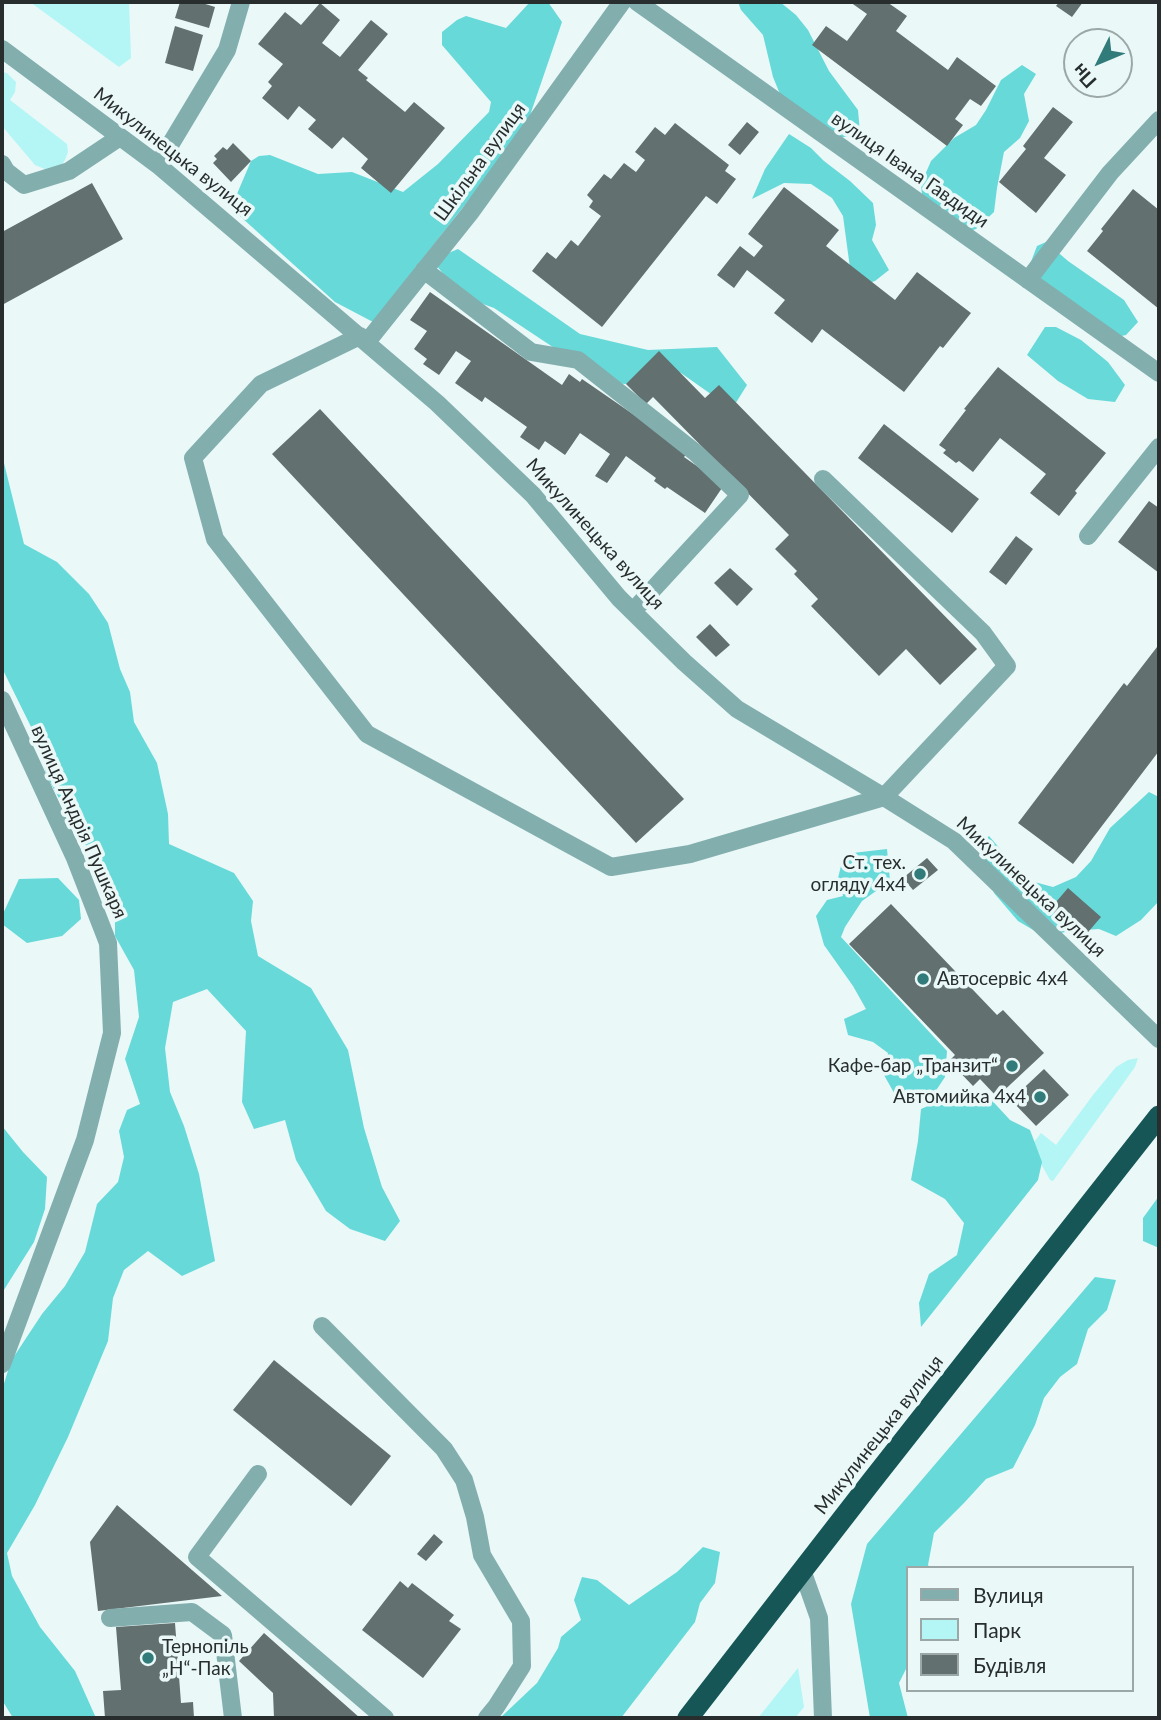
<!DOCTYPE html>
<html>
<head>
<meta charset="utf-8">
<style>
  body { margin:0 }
  #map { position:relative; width:1161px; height:1720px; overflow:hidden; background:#eaf8f8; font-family:Lato,sans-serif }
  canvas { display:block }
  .frame { position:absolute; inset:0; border:4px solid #282d2d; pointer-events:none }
  .legend { position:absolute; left:906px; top:1566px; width:228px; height:126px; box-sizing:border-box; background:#eaf8f8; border:2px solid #9ca7a7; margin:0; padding:9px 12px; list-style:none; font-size:21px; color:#282d2d }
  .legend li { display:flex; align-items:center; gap:14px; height:35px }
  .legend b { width:35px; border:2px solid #9ca7a7 }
  .north { position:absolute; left:1063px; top:28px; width:70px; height:70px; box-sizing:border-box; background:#eaf8f8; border:2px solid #9ca7a7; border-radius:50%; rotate:227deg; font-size:19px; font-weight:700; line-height:28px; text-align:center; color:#282d2d }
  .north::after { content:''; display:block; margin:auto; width:24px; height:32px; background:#327b7b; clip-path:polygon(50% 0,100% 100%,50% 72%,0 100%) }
</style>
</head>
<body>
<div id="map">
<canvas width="1161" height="1720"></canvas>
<div class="frame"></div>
<ul class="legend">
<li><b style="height:9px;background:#83aeae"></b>Вулиця</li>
<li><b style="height:19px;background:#b3f6f5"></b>Парк</li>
<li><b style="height:19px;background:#637070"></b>Будівля</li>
</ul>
<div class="north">Пн</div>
</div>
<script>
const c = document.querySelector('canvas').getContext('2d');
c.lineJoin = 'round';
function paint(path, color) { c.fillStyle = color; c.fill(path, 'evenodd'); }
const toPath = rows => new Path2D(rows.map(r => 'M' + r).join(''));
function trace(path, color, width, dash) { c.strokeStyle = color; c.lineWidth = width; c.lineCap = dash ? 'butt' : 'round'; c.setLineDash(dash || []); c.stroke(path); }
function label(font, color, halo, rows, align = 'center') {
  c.font = font + ' Lato,sans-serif'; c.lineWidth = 7; c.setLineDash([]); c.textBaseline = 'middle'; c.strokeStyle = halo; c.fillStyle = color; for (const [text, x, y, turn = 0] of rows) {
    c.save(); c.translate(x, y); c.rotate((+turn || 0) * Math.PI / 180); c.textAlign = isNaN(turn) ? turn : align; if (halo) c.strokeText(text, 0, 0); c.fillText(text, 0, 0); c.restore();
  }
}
const green = toPath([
  [30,2,129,2,131,58,119,67],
  [2,72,7,73,16,82,15,92,10,100,67,144,68,152,65,160,60,167,52,172,35,165,2,126],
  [1138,1058,1135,1067,1053,1181,1050,1180,1031,1146,1041,1133,1056,1145,1093,1095,1116,1067,1128,1060],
  [798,1668,804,1707,795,1718,758,1718]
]);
const forest = toPath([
  [530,2,548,2,562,22,526,127,373,322,335,302,231,208,251,161,259,156,270,155,318,174,352,172,403,192,438,164,489,112,491,102,442,45,442,32,457,20,466,16,506,28],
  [738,2,780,2,796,15,808,30,829,71,858,110,860,133,840,138,780,94,773,77,763,35,741,10],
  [1022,65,1036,74,1024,94,1029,121,1020,138,1004,152,997,188,994,212,976,229,954,236,923,207,921,184,931,161,954,138,976,125,986,110,1001,80],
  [789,134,811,148,824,161,850,181,873,203,876,225,872,240,889,270,875,281,857,287,850,268,843,216,832,198,811,184,784,183,752,199,765,169],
  [1046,242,1068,261,1124,300,1138,322,1126,335,1117,337,1065,303,1029,267,1037,246],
  [458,249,580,334,648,350,717,347,747,385,732,409,681,373,666,369,655,370,626,384,610,383,601,379,494,308,461,296,432,260],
  [1045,327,1056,327,1081,340,1108,362,1125,385,1115,402,1088,399,1058,381,1027,355],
  [2,455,24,544,57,562,89,594,108,623,120,669,130,692,134,722,157,763,168,814,169,844,234,873,253,901,251,921,258,956,311,988,348,1050,364,1128,382,1187,400,1221,385,1241,350,1229,326,1211,296,1160,285,1120,254,1129,242,1102,246,1031,207,989,173,1002,165,1048,170,1092,184,1126,199,1174,215,1261,182,1276,148,1251,124,1270,113,1298,108,1341,68,1437,35,1505,7,1553,12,1576,40,1627,75,1671,96,1718,13,1718,2,1700,2,1390,11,1361,42,1314,65,1286,85,1252,97,1204,118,1182,124,1157,119,1131,127,1110,140,1104,125,1059,139,1017,134,970,115,936,115,897,47,777,37,739,2,668],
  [1149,792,1159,797,1159,901,1141,920,1116,936,1099,929,1069,931,1045,937,1018,921,994,893,979,845,989,836,1027,880,1053,887,1076,877,1091,861,1110,828],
  [887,849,890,881,862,901,845,927,841,937,947,1051,945,1077,933,1095,911,1101,898,1100,884,1075,888,1053,873,1042,848,1035,844,1019,866,1009,853,986,824,945,816,916,827,900,843,896,838,878,844,854],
  [58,878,79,900,81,919,62,936,27,943,2,924,2,916,19,879],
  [986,1094,1010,1120,1030,1130,1042,1162,1038,1180,921,1327,919,1303,929,1274,957,1255,964,1223,945,1199,911,1180,918,1141,921,1109,937,1102,960,1096],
  [2,1126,23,1152,47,1177,45,1209,34,1242,2,1293],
  [1159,1196,1159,1248,1143,1241,1143,1218],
  [1095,1277,1116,1280,1107,1310,1088,1329,1077,1364,1060,1377,1044,1398,1035,1425,1013,1468,986,1479,964,1503,934,1533,928,1565,930,1568,907,1568,907,1667,899,1683,908,1718,870,1718,851,1604,867,1544],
  [703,1547,720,1552,715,1583,700,1603,695,1622,621,1718,500,1718,537,1683,558,1648,561,1637,581,1620,574,1600,582,1577,597,1580,629,1605,677,1572]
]);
const building = toPath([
  [180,2,199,2,215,7,209,28,175,18],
  [850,2,887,2,907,16,896,31,948,70,957,57,996,86,981,106,970,99,955,119,963,125,947,146,812,45,826,26,847,41,867,14],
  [1059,2,1083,2,1072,17,1056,6],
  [320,3,340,20,322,43,340,57,371,20,388,34,358,70,368,78,366,80,405,112,414,102,445,128,391,193,361,168,368,159,343,137,332,149,308,129,316,120,299,106,288,120,262,98,272,86,268,82,283,64,258,44,285,12,301,25],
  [175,26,203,35,193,71,165,63],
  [1053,107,1073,122,1044,158,1066,175,1036,213,999,182,1026,149,1023,146],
  [747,122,759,132,740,155,728,145],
  [675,123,729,165,725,171,736,179,717,204,706,196,602,327,532,271,547,252,556,259,571,240,578,246,601,216,589,207,593,201,587,195,604,174,611,179,624,163,636,172,645,160,635,152,655,127,665,135],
  [233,143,251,161,231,182,213,163,217,159,214,156,223,147,227,150],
  [92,183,123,239,2,305,2,232],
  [784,187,839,230,826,246,895,300,917,272,971,313,943,348,940,346,904,392,822,329,812,343,774,313,785,300,747,270,734,288,717,275,740,246,754,257,763,246,748,234],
  [1133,189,1159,210,1159,309,1087,251,1103,231,1101,229],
  [430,292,562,385,569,374,580,382,582,379,688,452,684,457,724,485,705,513,667,487,665,489,654,481,656,478,626,456,607,483,595,476,610,454,580,433,565,455,545,441,539,450,520,437,527,427,485,397,482,402,455,383,471,361,456,351,439,375,423,364,427,359,414,349,427,331,410,320],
  [659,351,705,398,719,385,977,649,940,685,906,649,879,676,811,606,818,599,794,574,797,571,775,549,789,535,653,397,646,404,626,384],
  [998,367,1106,453,1075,491,1077,493,1059,516,1030,493,1046,474,1000,438,973,472,959,461,956,463,943,453,946,450,939,445,966,410,964,409],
  [320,409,684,799,636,843,272,454],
  [884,424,979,499,952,533,858,458],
  [1149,501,1159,508,1159,573,1118,542],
  [1016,536,1033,549,1006,585,989,572],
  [730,568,753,589,737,606,714,583],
  [710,624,730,645,716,657,696,637],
  [1157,647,1159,649,1159,751,1073,864,1018,823,1124,683,1127,686],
  [927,858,938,870,913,890,903,878],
  [1068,888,1101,917,1083,938,1050,909],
  [891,904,997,1015,1003,1010,1044,1053,997,1097,980,1079,973,1086,949,1061,955,1055,849,944],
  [1044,1069,1069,1095,1036,1126,1011,1100],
  [274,1360,391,1456,351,1506,233,1410],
  [117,1505,222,1596,98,1611,90,1542],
  [434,1534,443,1542,426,1561,417,1554],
  [400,1581,408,1588,412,1583,454,1615,449,1621,461,1629,423,1678,362,1630],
  [175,1623,181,1703,193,1702,194,1718,105,1718,103,1691,121,1690,116,1627],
  [264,1633,360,1718,274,1718,273,1693,239,1661]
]);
const minor = toPath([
  [637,2,1159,373],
  [2,49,158,165,437,403,533,495,619,598,684,662,737,709,884,797,954,841,1159,1039],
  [2,164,6,171,24,185,69,171,120,137],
  [158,165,227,50,241,2],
  [424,270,531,352,578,360,696,453,740,495,633,611],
  [1028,280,1110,173,1159,120],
  [360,336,261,384,193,458,215,539,367,734,611,867,690,854,884,797,1007,666,983,633,823,479],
  [367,342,470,213,622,2],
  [1088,536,1159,447],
  [2,700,75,858,108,943,112,1033,85,1140,2,1364],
  [322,1326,444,1449,464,1480,475,1517,482,1555,521,1621,522,1666,496,1707,487,1718],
  [258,1474,197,1557,385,1718],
  [802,1570,819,1618,823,1718],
  [110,1618,192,1612,223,1635,233,1718]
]);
const highway = toPath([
  [688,1718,871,1482,1159,1116]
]);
const markers = [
  [920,874,7,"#327b7b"],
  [923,979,7,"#327b7b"],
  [1012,1066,7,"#327b7b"],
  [1040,1097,7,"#327b7b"],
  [148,1658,7,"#327b7b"]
];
const streetNames = [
  ["Микулинецька вулиця",173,152,38],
  ["Шкільна вулиця",480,162,-54],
  ["вулиця Івана Гавдиди",910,170,35],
  ["Микулинецька вулиця",595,534,48],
  ["вулиця Андрія Пушкаря",79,822,66],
  ["Микулинецька вулиця",1031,887,43],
  ["Микулинецька вулиця",879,1435,-52]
];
const poiNames = [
  ["Ст. тех.",906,863],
  ["огляду 4х4",906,885],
  ["Автосервіс 4х4",937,979,"left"],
  ["Кафе-бар „Транзит“",998,1066],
  ["Автомийка 4х4",1026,1097],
  ["Тернопіль",162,1647,"left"],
  ["„Н“-Пак",162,1669,"left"]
];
paint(green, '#b3f6f5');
paint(forest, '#67d9d9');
paint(building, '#637070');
trace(minor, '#83aeae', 18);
trace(highway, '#175656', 21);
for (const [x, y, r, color] of markers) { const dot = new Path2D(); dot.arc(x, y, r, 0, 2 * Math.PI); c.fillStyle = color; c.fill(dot); trace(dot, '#eaf8f8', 2.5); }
label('19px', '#282d2d', '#eaf8f8', streetNames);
label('19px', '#282d2d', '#eaf8f8', poiNames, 'right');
</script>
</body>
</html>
